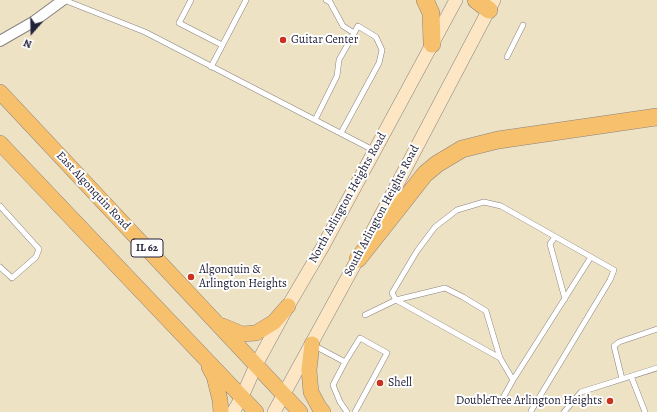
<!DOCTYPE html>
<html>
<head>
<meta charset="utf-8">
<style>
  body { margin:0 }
  #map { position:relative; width:657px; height:412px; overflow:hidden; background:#eee2c4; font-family:Alegreya,serif }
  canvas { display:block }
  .north { position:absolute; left:12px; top:12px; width:40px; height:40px; -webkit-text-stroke:3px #fff; paint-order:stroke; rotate:200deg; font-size:11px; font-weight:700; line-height:16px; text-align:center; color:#22223b }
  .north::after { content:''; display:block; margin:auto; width:14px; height:18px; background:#22223b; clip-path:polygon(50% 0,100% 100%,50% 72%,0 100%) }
</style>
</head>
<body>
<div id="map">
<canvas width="657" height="412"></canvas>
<div class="north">N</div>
</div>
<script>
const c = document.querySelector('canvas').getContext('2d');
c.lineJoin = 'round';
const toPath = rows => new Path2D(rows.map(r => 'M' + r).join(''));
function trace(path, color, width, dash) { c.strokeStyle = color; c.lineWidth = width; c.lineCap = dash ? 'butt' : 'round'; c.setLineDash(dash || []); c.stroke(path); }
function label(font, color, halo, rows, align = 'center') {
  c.font = font + ' Alegreya,serif'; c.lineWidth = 4; c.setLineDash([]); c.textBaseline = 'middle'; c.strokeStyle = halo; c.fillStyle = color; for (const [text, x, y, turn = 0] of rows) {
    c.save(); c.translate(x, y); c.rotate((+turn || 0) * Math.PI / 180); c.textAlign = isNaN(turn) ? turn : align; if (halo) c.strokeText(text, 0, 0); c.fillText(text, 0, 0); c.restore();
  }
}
const service = toPath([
  [64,0,145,32,375,151],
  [191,0,179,23,222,45],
  [326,0,330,2,343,26,354,33],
  [507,57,523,25],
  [211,67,246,0],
  [315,120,337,76,339,60,358,26,376,37,382,50,379,63,341,133],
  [0,206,39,249,36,257,12,278,0,267],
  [555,237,550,244,565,299],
  [365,315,396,300,445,288,463,297,486,311,500,358,513,380,504,396],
  [313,345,345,362,333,385,340,402,347,412],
  [500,358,396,300,392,293,417,251,435,227,457,210,484,202,501,206,614,270,610,280,531,411],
  [345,362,360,338,387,353,355,412],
  [631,376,645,412],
  [622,379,614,346,619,342,657,329],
  [513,380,591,257],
  [564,412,581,392,657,368]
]);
const minor = toPath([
  [0,41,33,22,63,0]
]);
const secondary = toPath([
  [371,234,494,0],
  [233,412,242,397,256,365,288,306,322,248,456,0],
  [274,412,362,251]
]);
const primary = toPath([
  [0,92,300,412],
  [0,143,256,412],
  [223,326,242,334,256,333,274,322,288,306],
  [312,344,309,370,311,392,319,407,323,412],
  [209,367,214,376,220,400,221,412]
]);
const motorway = toPath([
  [425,0,431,13,432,44],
  [476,0,489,10],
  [358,259,425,174,437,164,462,149,498,140,657,117]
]);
const markers = [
  [283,40,4,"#c8321e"],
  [191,277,4,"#c8321e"],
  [380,383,4,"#c8321e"],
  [610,401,4,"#c8321e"]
];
const shields = [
  [147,248,32]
];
const shieldNames = [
  ["IL 62",147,248]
];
const poiNames = [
  ["Guitar Center",291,40],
  ["Algonquin &",199,270],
  ["Arlington Heights",199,284],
  ["Shell",388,383],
  ["DoubleTree Arlington Heights",602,401,"right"]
];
const streetNames = [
  ["East Algonquin Road",93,191,47],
  ["North Arlington Heights Road",348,198,-61],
  ["South Arlington Heights Road",382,211,-62]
];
trace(service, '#888280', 6);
trace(minor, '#888280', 12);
trace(secondary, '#888280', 14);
trace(primary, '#888280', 16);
trace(motorway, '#888280', 18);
trace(service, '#fff', 5);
trace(minor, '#fff', 10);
trace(secondary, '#fce6c4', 13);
trace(primary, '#f7c06c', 15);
trace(motorway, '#f7c06c', 17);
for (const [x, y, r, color] of markers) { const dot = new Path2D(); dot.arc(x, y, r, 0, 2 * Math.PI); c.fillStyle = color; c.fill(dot); trace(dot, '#fff', 1.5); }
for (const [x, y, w] of shields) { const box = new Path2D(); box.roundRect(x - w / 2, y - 9, w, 18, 3); c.fillStyle = '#fff'; c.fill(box); trace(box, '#22223b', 1); }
label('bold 11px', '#22223b', null, shieldNames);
label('12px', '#22223b', '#fff', poiNames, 'left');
label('12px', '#22223b', '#fff', streetNames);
</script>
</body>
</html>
